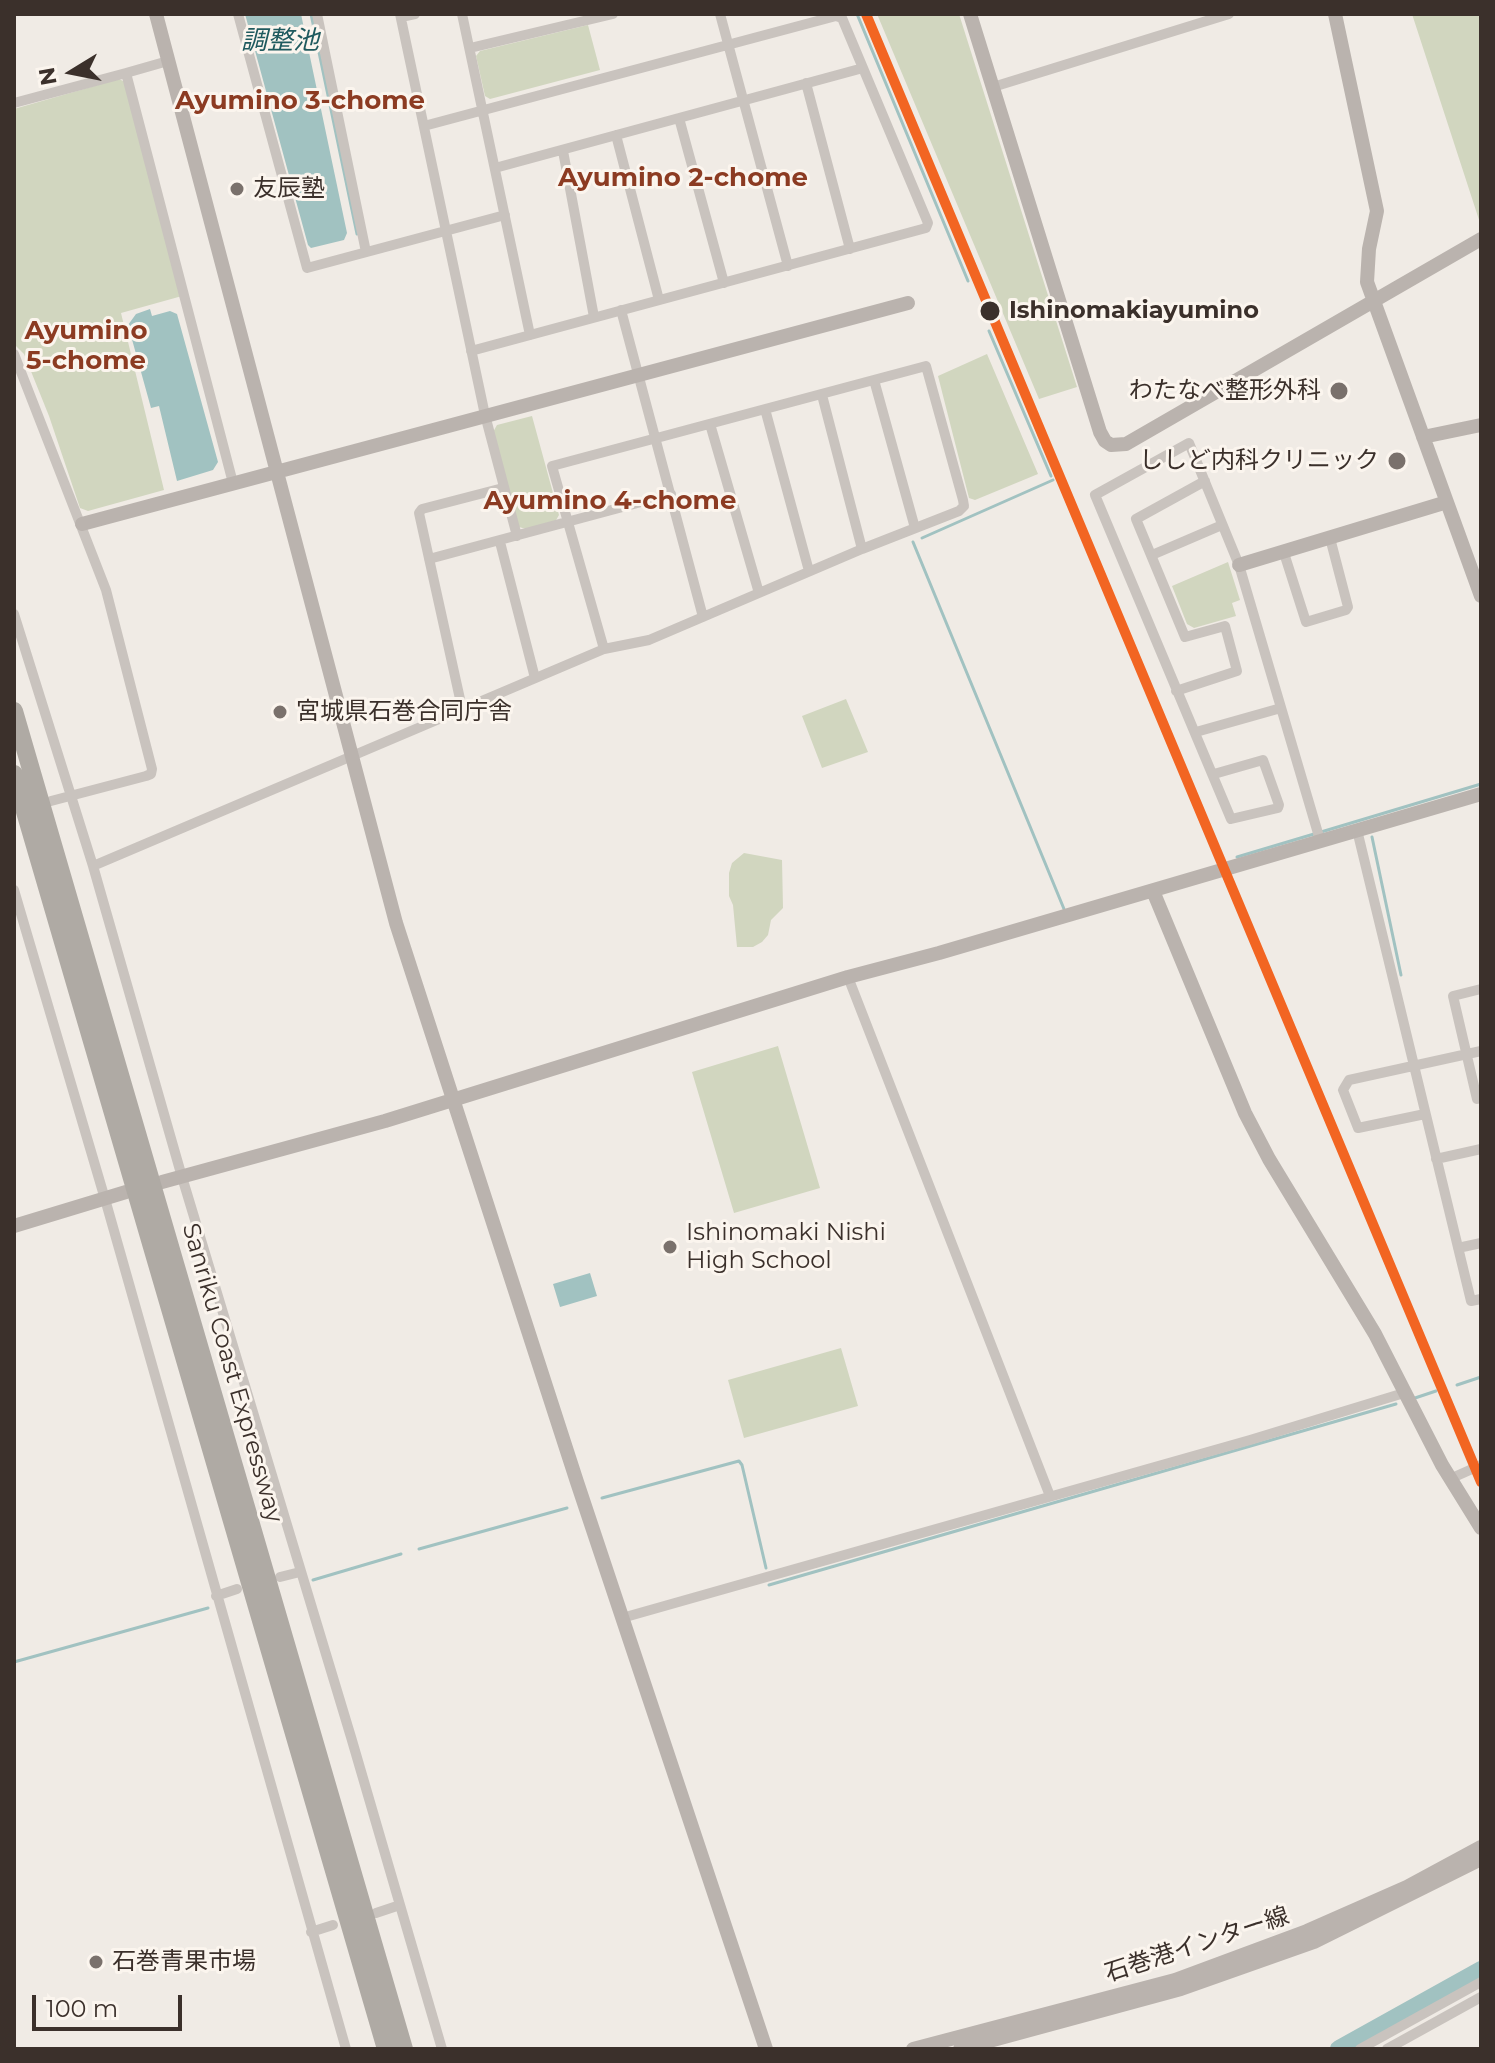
<!DOCTYPE html>
<html>
<head>
<meta charset="utf-8">
<style>
  body { margin:0 }
  #map { position:relative; width:1495px; height:2063px; overflow:hidden; background:#f0ebe5; font-family:Montserrat,sans-serif }
  canvas { display:block }
  .frame { position:absolute; inset:0; border:16px solid #3b302b; pointer-events:none }
  .north { position:absolute; left:32px; top:32px; width:80px; height:80px; -webkit-text-stroke:6px #fbf5ee; paint-order:stroke; rotate:260deg; font-size:22px; font-weight:700; line-height:32px; text-align:center; color:#3b302b }
  .north::after { content:''; display:block; margin:auto; width:28px; height:36px; background:#3b302b; clip-path:polygon(50% 0,100% 100%,50% 72%,0 100%) }
  .scale { position:absolute; left:32px; top:1995px; width:150px; height:36px; box-sizing:border-box; border:4px solid #3b302b; border-top:0; padding-left:10px; font-size:24px; line-height:28px; white-space:nowrap; color:#3b302b; -webkit-text-stroke:6px #fbf5ee; paint-order:stroke }
</style>
</head>
<body>
<div id="map">
<canvas width="1495" height="2063"></canvas>
<div class="frame"></div>
<div class="north">N</div>
<div class="scale">100 m</div>
</div>
<script>
const c = document.querySelector('canvas').getContext('2d');
c.lineJoin = 'round';
function paint(path, color) { c.fillStyle = color; c.fill(path, 'evenodd'); }
const toPath = rows => new Path2D(rows.map(r => 'M' + r).join(''));
function trace(path, color, width, dash) { c.strokeStyle = color; c.lineWidth = width; c.lineCap = dash ? 'butt' : 'round'; c.setLineDash(dash || []); c.stroke(path); }
function label(font, color, halo, rows, align = 'center') {
  c.font = font + ' Montserrat,"Noto Sans JP",sans-serif'; c.lineWidth = 6; c.setLineDash([]); c.textBaseline = 'middle'; c.strokeStyle = halo; c.fillStyle = color; for (const [text, x, y, turn = 0] of rows) {
    c.save(); c.translate(x, y); c.rotate((+turn || 0) * Math.PI / 180); c.textAlign = isNaN(turn) ? turn : align; if (halo) c.strokeText(text, 0, 0); c.fillText(text, 0, 0); c.restore();
  }
}
const green = toPath([
  [877,14,959,14,1077,387,1039,399],
  [1412,14,1481,14,1481,226],
  [588,25,600,70,490,99,485,96,476,56,480,51],
  [119,79,125,82,182,296,121,313,164,490,88,511,80,508,49,416,24,354,14,344,14,109],
  [987,354,1038,474,975,500,969,498,938,376],
  [532,416,559,515,555,522,526,529,519,527,493,432,497,425],
  [1228,562,1240,600,1232,603,1236,616,1194,628,1187,624,1172,586],
  [846,699,868,752,822,768,802,716],
  [744,853,782,860,783,908,771,920,768,935,762,942,753,947,737,947,733,905,729,896,729,873,732,863],
  [778,1046,820,1188,734,1213,692,1072],
  [841,1348,858,1406,744,1438,728,1380]
]);
const water = toPath([
  [245,14,301,14,347,233,344,240,311,248,308,245],
  [150,309,152,316,170,311,177,314,218,462,213,470,177,481,159,406,151,408,128,325,136,314],
  [590,1273,597,1296,560,1307,553,1284]
]);
const stream = toPath([
  [311,14,357,234],
  [857,14,968,281],
  [989,331,1051,476],
  [922,538,1053,480],
  [913,542,1064,909],
  [1321,832,1481,784],
  [1372,837,1401,975],
  [1237,857,1314,834],
  [1457,1385,1481,1377],
  [1415,1398,1436,1391],
  [602,1498,739,1461,742,1465,766,1568],
  [419,1549,567,1508],
  [313,1580,401,1554],
  [769,1585,1396,1404],
  [14,1662,208,1608]
]);
const river = toPath([
  [1339,2049,1481,1970]
]);
const street = toPath([
  [238,14,307,268,505,215],
  [317,14,366,252],
  [400,14,485,415,517,536],
  [462,14,530,335],
  [720,14,788,266],
  [401,17,415,14],
  [470,48,613,14],
  [168,61,126,73,233,483],
  [806,83,850,249],
  [993,87,1229,14],
  [14,103,126,73],
  [679,118,724,283],
  [424,126,836,16,842,18,928,223,926,228,471,351],
  [616,135,659,300],
  [563,151,594,317],
  [495,168,863,68],
  [621,310,703,617],
  [14,354,106,590,152,769,151,774,146,776,51,801],
  [874,380,915,528],
  [822,395,862,549],
  [765,409,809,571],
  [710,424,759,593],
  [500,542,535,678],
  [1284,553,1306,622,1346,610,1348,607,1330,538],
  [1152,555,1222,525],
  [429,559,671,494],
  [14,614,93,866,182,1177,351,1737,442,2049],
  [1176,691,1237,671,1225,626,1185,637,1136,519,1205,481],
  [462,708,419,513,422,509,503,488],
  [1196,732,1281,708],
  [1214,774,1263,760,1279,805,1278,808,1231,819,1095,495,1189,443,1239,565,1320,840],
  [1357,830,1471,1301,1481,1299],
  [93,866,604,649,649,640,862,549,959,511,964,506,963,500,926,366,552,466,604,649],
  [14,890,105,1199,346,2049],
  [848,977,1050,1496],
  [1481,989,1453,996,1477,1099,1481,1098],
  [1425,1114,1358,1128,1343,1090,1349,1080,1481,1051],
  [1436,1159,1481,1149],
  [1458,1248,1481,1243],
  [1452,1478,1481,1465],
  [280,1577,300,1572],
  [216,1596,237,1589],
  [622,1618,1250,1440,1404,1393],
  [376,1913,400,1905],
  [311,1932,333,1925],
  [1360,2049,1481,1982],
  [1387,2049,1481,1997]
]);
const secondary = toPath([
  [156,14,396,923,577,1482,766,2049],
  [970,14,1100,432,1105,441,1111,445,1126,444,1481,239],
  [1335,14,1377,211,1369,249,1367,282,1481,596],
  [1423,437,1481,425],
  [82,524,908,303],
  [1239,565,1447,502],
  [1153,891,1245,1113,1269,1159,1375,1334,1442,1465,1481,1528],
  [162,1182,385,1121,848,977,939,953,1481,794],
  [14,1226,126,1192],
  [913,2049,1175,1980,1307,1931,1407,1887,1481,1847],
  [960,2049,1181,1989,1314,1942,1481,1859]
]);
const highway = toPath([
  [14,711,404,2049],
  [14,774,386,2049]
]);
const rail1 = toPath([
  [866,14,1481,1482]
]);
const markers = [
  [237,189,8,"#7a716c"],
  [990,311,11,"#3b302b"],
  [1339,391,10,"#7a716c"],
  [1397,461,10,"#7a716c"],
  [280,712,8,"#7a716c"],
  [670,1247,8,"#7a716c"],
  [96,1962,8,"#7a716c"]
];
const poiNames = [
  ["友辰塾",253,189],
  ["わたなべ整形外科",1321,391,"right"],
  ["ししど内科クリニック",1379,461,"right"],
  ["宮城県石巻合同庁舎",296,712],
  ["Ishinomaki Nishi",686,1233],
  ["High School",686,1261],
  ["石巻青果市場",112,1962]
];
const stopNames = [
  ["Ishinomakiayumino",1009,311]
];
const streetNames = [
  ["Sanriku Coast Expressway",232,1373,74],
  ["石巻港インター線",1197,1945,-18]
];
const waterNames = [
  ["調整池",280,41]
];
const neighbourhoodNames = [
  ["Ayumino 3-chome",300,101],
  ["Ayumino 2-chome",683,178],
  ["Ayumino",86,331],
  ["5-chome",86,361],
  ["Ayumino 4-chome",610,501]
];
paint(green, '#d1d6bf');
paint(water, '#a1c2c1');
trace(stream, '#a1c2c1', 3);
trace(river, '#a1c2c1', 18);
trace(street, '#c9c3be', 10);
trace(secondary, '#bab3ae', 14);
trace(highway, '#afaaa4', 18);
trace(rail1, '#f26522', 10);
for (const [x, y, r, color] of markers) { const dot = new Path2D(); dot.arc(x, y, r, 0, 2 * Math.PI); c.fillStyle = color; c.fill(dot); trace(dot, '#fbf5ee', 3); }
label('24px', '#3b302b', '#fbf5ee', poiNames, 'left');
label('bold 24px', '#3b302b', '#fbf5ee', stopNames, 'left');
label('24px', '#3b302b', '#fbf5ee', streetNames);
label('italic 26px', '#1f5a5e', '#fbf5ee', waterNames);
label('bold 26px', '#8c3b22', '#fbf5ee', neighbourhoodNames);
</script>
</body>
</html>
